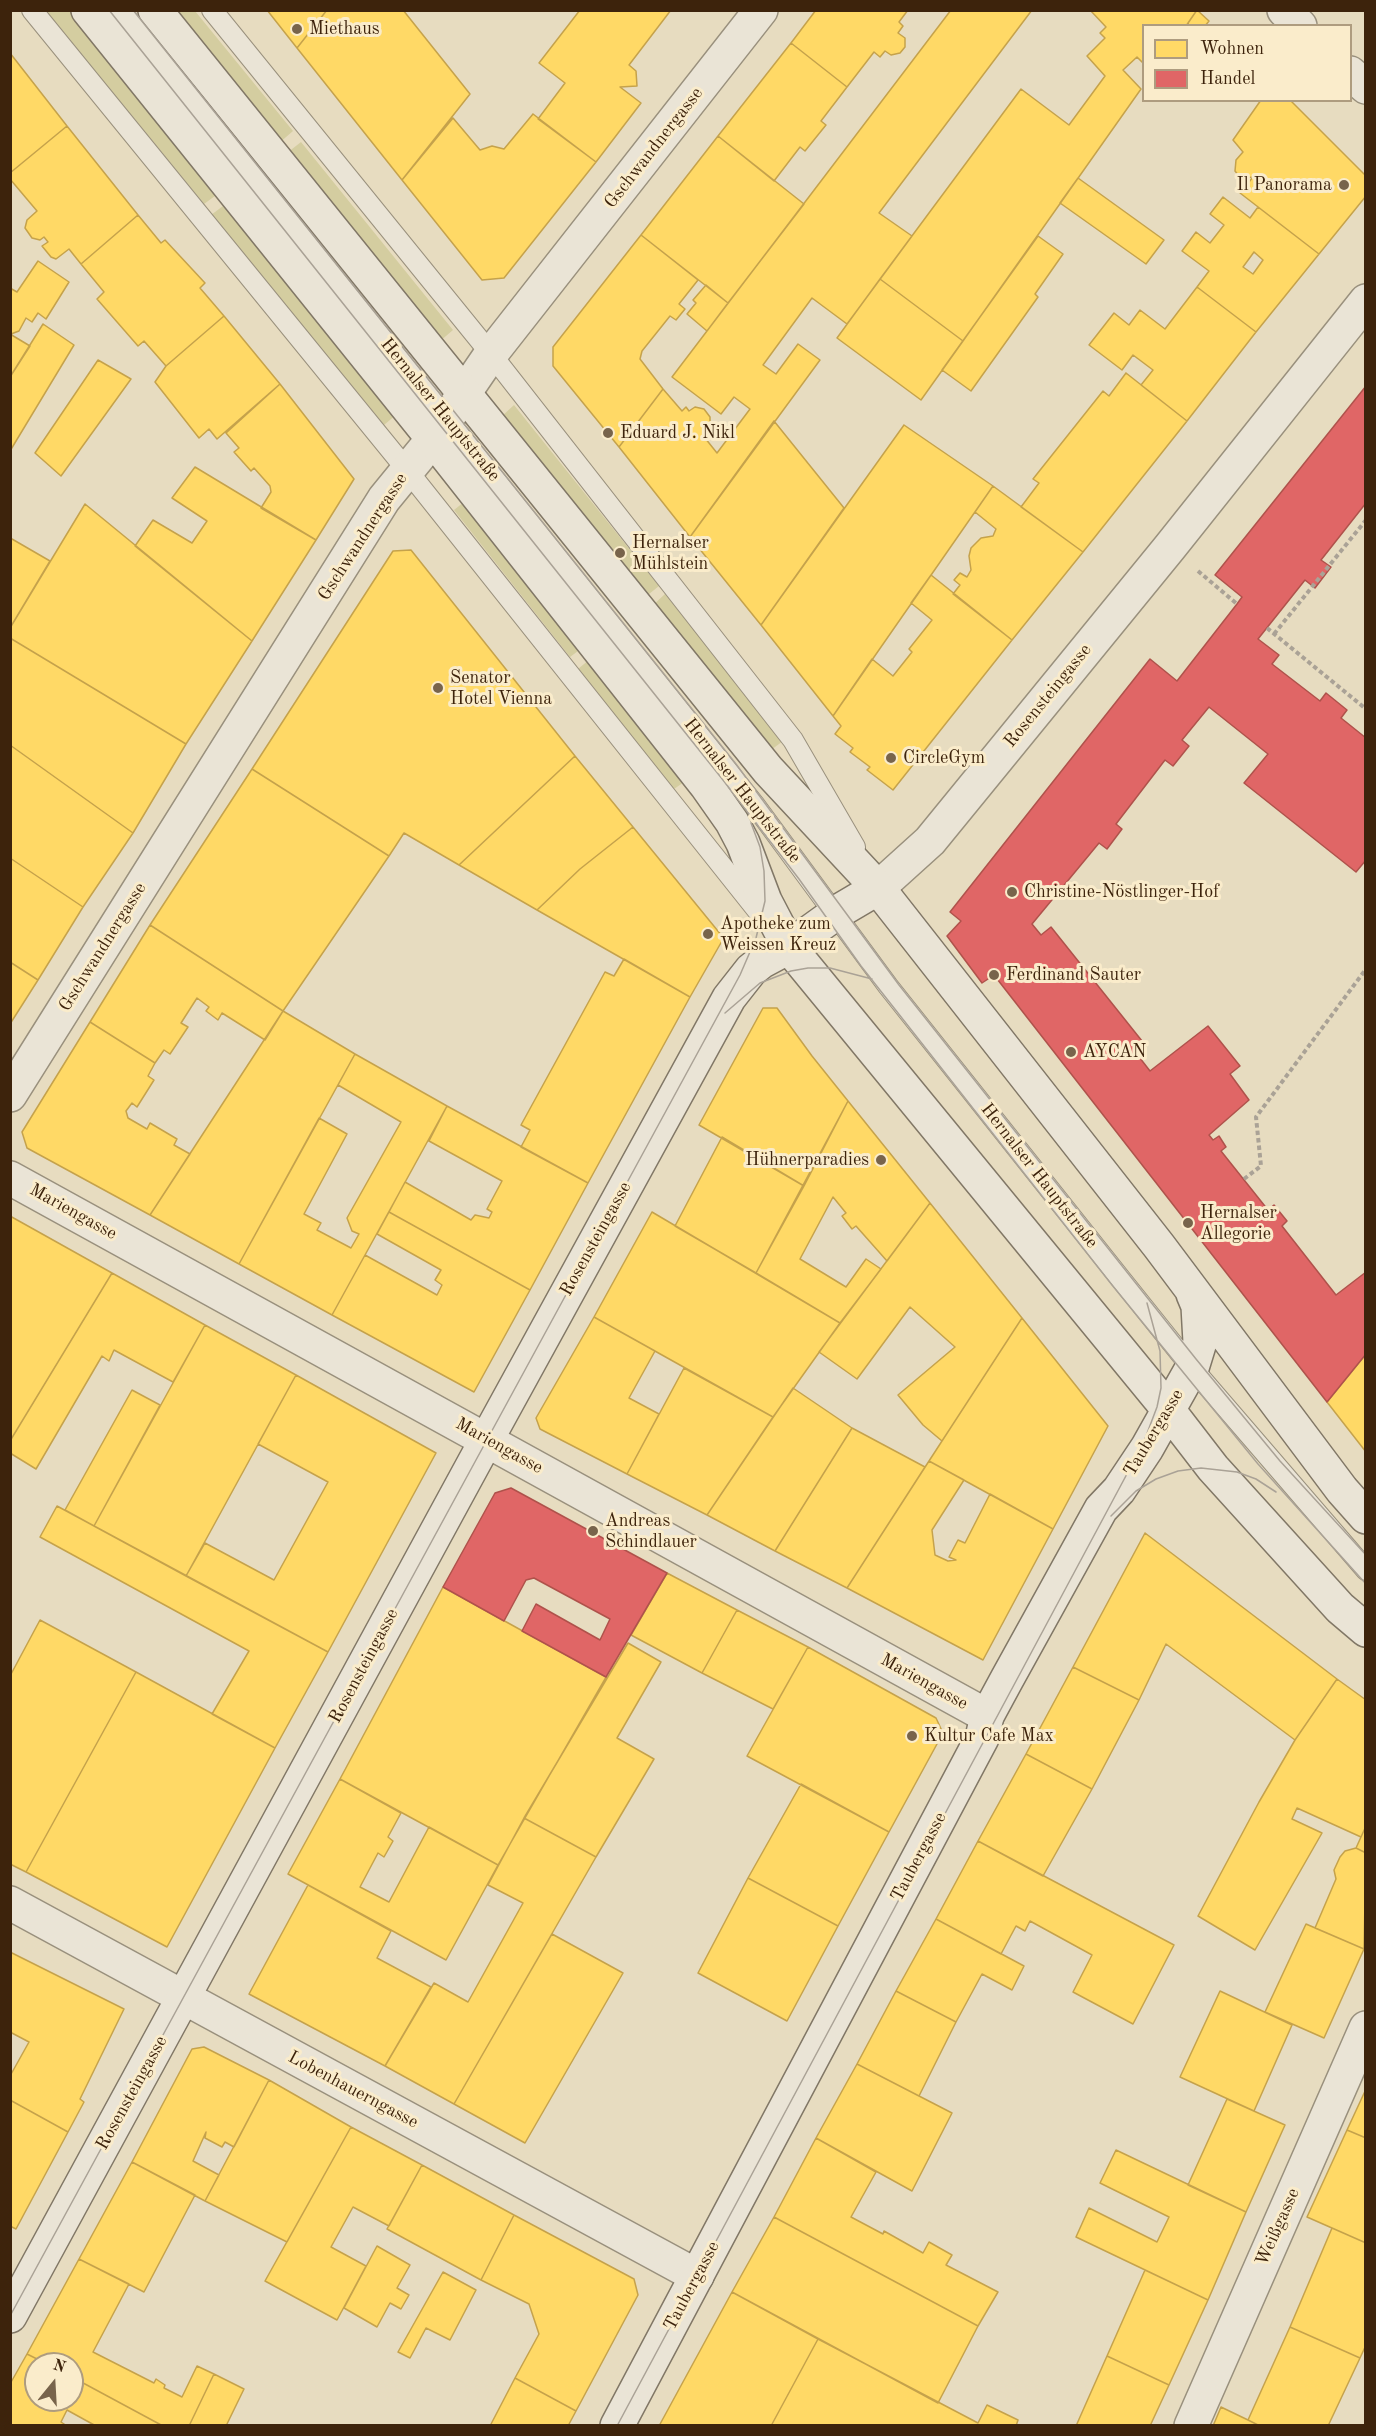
<!DOCTYPE html>
<html>
<head>
<meta charset="utf-8">
<style>
  body { margin:0 }
  #map { position:relative; width:1376px; height:2436px; overflow:hidden; background:#e7dcc0; font-family:"Old Standard TT",serif }
  canvas { display:block }
  .frame { position:absolute; inset:0; border:12px solid #3d230c; pointer-events:none }
  .legend { position:absolute; left:1142px; top:24px; width:210px; height:78px; box-sizing:border-box; background:#faeccb; border:2px solid #ae9c7f; margin:0; padding:8px 10px; list-style:none; font-size:18px; color:#3d230c }
  .legend li { display:flex; align-items:center; gap:12px; height:30px }
  .legend b { width:30px; border:2px solid #ae9c7f }
  .north { position:absolute; left:24px; top:2352px; width:60px; height:60px; box-sizing:border-box; background:#faeccb; border:2px solid #ae9c7f; border-radius:50%; rotate:18deg; font-size:16px; font-weight:700; line-height:24px; text-align:center; color:#3d230c }
  .north::after { content:''; display:block; margin:auto; width:21px; height:27px; background:#78644b; clip-path:polygon(50% 0,100% 100%,50% 72%,0 100%) }
</style>
</head>
<body>
<div id="map">
<canvas width="1376" height="2436"></canvas>
<div class="frame"></div>
<ul class="legend">
<li><b style="height:16px;background:#ffd966"></b>Wohnen</li>
<li><b style="height:16px;background:#e06666"></b>Handel</li>
</ul>
<div class="north">N</div>
</div>
<script>
const c = document.querySelector('canvas').getContext('2d');
c.lineJoin = 'round';
function paint(path, color) { c.fillStyle = color; c.fill(path, 'evenodd'); }
const toPath = rows => new Path2D(rows.map(r => 'M' + r).join(''));
function trace(path, color, width, dash) { c.strokeStyle = color; c.lineWidth = width; c.lineCap = dash ? 'butt' : 'round'; c.setLineDash(dash || []); c.stroke(path); }
function label(font, color, halo, rows, align = 'center') {
  c.font = font + ' "Old Standard TT",serif'; c.lineWidth = 6; c.setLineDash([]); c.textBaseline = 'middle'; c.strokeStyle = halo; c.fillStyle = color; for (const [text, x, y, turn = 0] of rows) {
    c.save(); c.translate(x, y); c.rotate((+turn || 0) * Math.PI / 180); c.textAlign = isNaN(turn) ? turn : align; if (halo) c.strokeText(text, 0, 0); c.fillText(text, 0, 0); c.restore();
  }
}
const green = toPath([
  [46,11,71,11,219,193,204,204],
  [171,11,195,11,293,131,278,144],
  [301,142,453,330,439,342,287,153],
  [227,203,397,414,384,425,211,215],
  [514,405,659,586,644,598,501,417],
  [464,502,582,648,570,657,454,510],
  [665,594,783,741,767,753,651,607],
  [590,659,687,780,674,789,578,669]
]);
const homes = toPath([
  [267,10,327,10,297,48,267,10],
  [327,10,403,10,470,94,402,180,297,48,327,10],
  [580,10,671,10,629,65,636,71,637,86,620,87,641,103,596,162,538,119,565,83,539,63,580,10],
  [816,10,908,10,899,22,903,26,898,33,905,38,905,47,900,53,891,55,885,51,880,57,874,52,847,87,791,43,816,10],
  [951,10,1032,10,879,213,912,236,847,324,812,298,763,365,776,374,798,344,820,360,690,537,619,447,663,389,682,411,686,407,689,411,695,407,704,409,710,417,710,425,706,428,710,433,705,438,717,453,750,409,734,397,721,414,672,377,951,10],
  [1090,10,1197,10,1186,26,1144,26,1144,64,1137,57,1123,70,1141,89,963,341,880,279,1021,89,1069,125,1105,76,1087,56,1105,38,1100,33,1106,27,1090,10],
  [1197,10,1209,21,1205,26,1189,26,1188,23,1197,10],
  [791,43,847,87,821,121,826,125,805,151,800,147,774,181,718,136,791,43],
  [10,53,67,126,10,173,10,53],
  [1261,100,1290,100,1366,176,1366,196,1319,254,1240,193,1253,177,1245,178,1239,176,1235,171,1236,160,1243,152,1233,140,1261,100],
  [533,114,596,162,504,278,482,280,402,180,453,118,480,150,492,146,504,149,533,114],
  [67,126,138,215,81,264,69,249,56,259,51,257,42,246,48,242,44,237,40,240,32,238,25,228,27,220,37,211,10,179,10,173,67,126],
  [718,136,804,204,728,303,641,235,718,136],
  [1078,178,1164,240,1146,264,1060,203,1078,178],
  [1223,197,1250,218,1258,207,1319,254,1256,332,1197,287,1209,271,1182,251,1196,232,1210,243,1224,225,1210,214,1223,197],
  [1254,252,1263,260,1253,274,1243,267,1254,252],
  [138,215,161,243,165,240,205,283,200,288,224,316,166,366,144,341,138,346,97,299,104,292,81,264,138,215],
  [641,235,698,280,679,304,685,309,676,320,670,316,642,351,640,359,663,389,619,447,553,366,553,347,641,235],
  [1038,236,1063,254,1035,294,1038,297,971,391,942,370,1038,236],
  [38,261,69,282,46,319,38,313,32,322,26,318,19,331,11,334,10,288,17,292,38,261],
  [880,279,963,341,921,400,837,338,880,279],
  [706,285,728,303,707,331,687,314,696,303,693,300,706,285],
  [1197,287,1256,332,1187,421,1141,385,1153,370,1133,355,1122,370,1089,345,1114,313,1129,325,1140,310,1165,329,1197,287],
  [224,316,280,384,217,439,209,429,199,438,155,382,166,366,224,316],
  [43,324,74,345,10,451,10,377,43,324],
  [10,334,30,346,10,377,10,334],
  [98,360,131,379,61,476,35,453,98,360],
  [1126,373,1187,421,1083,552,1021,507,1039,483,1033,479,1103,391,1109,396,1126,373],
  [280,384,354,479,316,540,261,508,271,492,270,486,254,468,251,471,234,452,239,448,226,433,280,384],
  [774,421,844,508,761,625,690,537,774,421],
  [904,425,993,486,833,716,761,625,904,425],
  [195,467,316,540,252,641,135,546,153,520,192,543,207,521,172,498,195,467],
  [993,486,1083,552,1012,640,953,594,960,585,954,580,960,573,967,577,971,570,969,556,971,548,981,538,993,536,996,529,975,512,993,486],
  [85,504,252,641,186,744,10,638,10,628,85,504],
  [12,539,50,561,10,628,10,540,12,539],
  [411,550,575,756,459,865,404,833,389,856,252,769,393,551,411,550],
  [931,575,1012,640,893,790,867,770,870,767,850,752,853,748,835,734,841,726,833,716,872,659,893,676,912,652,909,649,932,620,911,603,931,575],
  [10,638,186,744,133,833,10,745,10,638],
  [10,745,133,833,83,907,10,858,10,745],
  [575,756,633,827,580,869,537,910,459,865,575,756],
  [252,769,389,856,283,1011,150,925,252,769],
  [633,827,722,936,722,941,690,997,537,910,580,869,633,827],
  [10,858,83,907,38,980,10,962,10,858],
  [150,925,283,1011,265,1040,222,1013,218,1020,206,1011,209,1007,197,998,181,1023,188,1027,170,1054,164,1050,155,1063,90,1022,150,925],
  [624,959,690,997,588,1183,521,1147,530,1130,521,1125,605,972,614,976,624,959],
  [10,962,38,980,10,1024,10,962],
  [763,1008,777,1008,812,1056,848,1101,804,1186,699,1125,763,1008],
  [283,1011,355,1054,239,1264,150,1215,283,1011],
  [90,1022,155,1063,148,1076,154,1080,137,1107,132,1103,126,1111,128,1118,147,1129,150,1123,177,1139,174,1145,190,1154,150,1215,27,1148,22,1132,90,1022],
  [355,1054,447,1106,332,1315,239,1264,319,1118,347,1134,304,1214,321,1223,317,1230,351,1248,359,1234,352,1231,347,1218,401,1122,338,1085,355,1054],
  [848,1101,930,1203,887,1261,856,1226,852,1229,842,1216,846,1213,833,1197,800,1259,846,1287,866,1259,881,1269,840,1323,756,1273,848,1101],
  [447,1106,588,1183,530,1290,389,1212,405,1182,471,1220,475,1215,489,1218,492,1212,487,1209,502,1181,429,1141,447,1106],
  [722,1137,804,1186,756,1273,675,1226,722,1137],
  [930,1203,1022,1318,942,1441,923,1425,898,1395,955,1347,910,1307,857,1379,819,1352,930,1203],
  [389,1212,530,1290,474,1392,332,1315,365,1255,437,1295,442,1285,435,1280,441,1270,377,1234,389,1212],
  [652,1212,840,1323,773,1417,594,1317,652,1212],
  [10,1216,112,1273,10,1441,10,1216],
  [112,1273,205,1325,173,1382,114,1350,109,1361,102,1356,36,1469,10,1453,10,1441,112,1273],
  [594,1317,655,1351,629,1398,659,1414,627,1474,540,1429,536,1418,594,1317],
  [1022,1318,1108,1426,1053,1529,929,1461,1022,1318],
  [205,1325,296,1375,186,1576,94,1526,205,1325],
  [1366,1354,1366,1452,1327,1402,1366,1354],
  [684,1368,773,1417,707,1515,627,1474,684,1368],
  [296,1375,436,1453,328,1652,186,1576,205,1543,274,1580,328,1482,258,1444,296,1375],
  [793,1388,852,1428,775,1551,707,1515,793,1388],
  [132,1390,160,1405,94,1526,65,1510,132,1390],
  [852,1428,925,1467,847,1588,775,1551,852,1428],
  [929,1461,964,1480,932,1530,935,1555,948,1561,956,1560,949,1557,958,1540,965,1543,990,1494,1053,1529,983,1660,847,1588,929,1461],
  [57,1506,328,1652,275,1748,212,1714,249,1651,40,1537,57,1506],
  [1145,1533,1337,1679,1295,1740,1166,1644,1139,1700,1073,1667,1145,1533],
  [667,1573,737,1610,702,1673,631,1635,667,1573],
  [443,1587,606,1677,498,1865,340,1779,443,1587],
  [737,1610,808,1647,773,1709,702,1673,737,1610],
  [40,1620,136,1672,26,1872,10,1864,10,1676,40,1620],
  [628,1643,661,1662,617,1738,654,1759,596,1857,524,1818,628,1643],
  [808,1647,936,1718,943,1733,889,1832,747,1756,808,1647],
  [1073,1667,1139,1700,1092,1789,1026,1754,1073,1667],
  [136,1672,275,1748,167,1947,26,1872,136,1672],
  [1337,1679,1366,1700,1366,1826,1361,1837,1297,1808,1292,1819,1322,1833,1255,1950,1198,1916,1259,1802,1295,1740,1337,1679],
  [1026,1754,1092,1789,1043,1876,978,1841,1026,1754],
  [340,1779,401,1813,388,1837,393,1841,384,1857,378,1853,360,1887,389,1902,429,1827,498,1865,446,1960,288,1874,340,1779],
  [801,1784,889,1832,838,1926,748,1878,801,1784],
  [524,1818,596,1857,454,2104,385,2066,434,1983,468,2002,523,1903,488,1885,524,1818],
  [1366,1826,1366,1853,1356,1848,1366,1826],
  [978,1841,1174,1945,1133,2024,1073,1992,1092,1955,1030,1921,1025,1931,1016,1926,1001,1954,936,1919,978,1841],
  [1356,1848,1366,1853,1364,1949,1315,1928,1336,1879,1334,1870,1340,1857,1345,1851,1356,1848],
  [748,1878,838,1926,787,2021,698,1973,748,1878],
  [308,1885,391,1931,377,1958,431,1987,385,2066,249,1994,308,1885],
  [936,1919,1024,1966,1012,1990,982,1974,956,2022,896,1991,936,1919],
  [1306,1924,1364,1949,1324,2038,1265,2012,1306,1924],
  [552,1934,623,1973,525,2143,454,2104,552,1934],
  [10,1952,124,2009,80,2099,84,2102,68,2132,10,2100,10,2076,29,2042,10,2032,10,1952],
  [896,1991,956,2022,919,2096,857,2064,896,1991],
  [1220,1991,1292,2025,1254,2111,1180,2077,1220,1991],
  [204,2047,269,2080,234,2147,225,2142,222,2147,205,2138,206,2132,193,2161,219,2175,205,2201,132,2162,192,2049,204,2047],
  [857,2064,952,2113,912,2191,816,2138,857,2064],
  [269,2080,351,2127,287,2242,205,2201,269,2080],
  [1366,2089,1366,2138,1347,2130,1366,2089],
  [1227,2099,1285,2125,1246,2212,1188,2185,1227,2099],
  [10,2100,68,2132,16,2229,10,2226,10,2100],
  [351,2127,422,2165,389,2226,353,2207,331,2247,366,2266,337,2320,265,2281,351,2127],
  [1347,2130,1366,2138,1366,2243,1307,2217,1347,2130],
  [816,2138,876,2172,851,2217,883,2234,884,2231,923,2253,929,2242,952,2255,946,2265,998,2292,978,2326,774,2217,816,2138],
  [1116,2150,1246,2212,1208,2300,1076,2237,1089,2208,1157,2242,1169,2217,1100,2183,1116,2150],
  [132,2162,195,2195,144,2292,79,2259,132,2162],
  [422,2165,514,2215,481,2280,387,2229,422,2165],
  [514,2215,634,2279,638,2295,576,2411,515,2378,539,2334,529,2304,481,2280,514,2215],
  [774,2217,978,2326,938,2403,732,2292,774,2217],
  [1332,2228,1366,2243,1366,2345,1360,2358,1290,2327,1332,2228],
  [377,2246,410,2265,397,2288,409,2295,401,2309,390,2303,377,2327,344,2308,377,2246],
  [79,2259,129,2284,93,2352,154,2383,156,2379,165,2385,164,2388,182,2397,197,2366,214,2374,189,2426,163,2426,72,2377,72,2364,47,2364,27,2354,79,2259],
  [1145,2270,1208,2300,1169,2385,1107,2356,1145,2270],
  [443,2272,476,2290,450,2340,426,2328,410,2358,398,2352,443,2272],
  [732,2292,818,2339,771,2426,659,2426,732,2292],
  [1290,2327,1360,2358,1328,2426,1260,2426,1248,2420,1290,2327],
  [818,2339,978,2423,987,2405,1018,2420,1016,2426,771,2426,818,2339],
  [27,2354,47,2364,36,2364,36,2400,72,2400,72,2377,163,2426,96,2426,67,2410,61,2422,67,2426,10,2426,10,2384,27,2354],
  [1107,2356,1169,2385,1150,2426,1076,2426,1107,2356],
  [214,2374,244,2389,226,2426,189,2426,214,2374],
  [515,2378,576,2411,568,2426,490,2426,515,2378],
  [1221,2407,1248,2420,1260,2426,1213,2426,1221,2407]
]);
const shops = toPath([
  [1366,386,1366,503,1321,560,1331,567,1315,588,1305,580,1258,639,1279,655,1272,664,1320,701,1326,693,1347,710,1341,718,1366,738,1366,860,1356,872,1244,783,1268,754,1209,707,1182,740,1189,746,1173,766,1165,760,1116,824,1122,829,1107,849,1099,843,1032,924,1041,935,1051,927,1146,1046,1136,1053,1150,1071,1208,1026,1240,1066,1230,1074,1249,1100,1209,1135,1213,1140,1219,1136,1226,1147,1221,1151,1268,1210,1274,1205,1287,1221,1282,1226,1336,1295,1366,1272,1366,1354,1327,1402,994,975,982,983,947,936,961,921,950,912,1150,659,1177,681,1237,604,1242,597,1215,575,1366,386],
  [511,1488,667,1573,606,1677,522,1631,536,1604,600,1640,610,1619,534,1578,526,1580,504,1621,443,1587,495,1493,511,1488]
]);
const path = toPath([
  [1198,571,1237,604],
  [1267,628,1366,709],
  [1274,634,1366,520],
  [1244,1179,1261,1166,1256,1117,1366,969]
]);
const lane = toPath([
  [32,10,407,470,761,915],
  [120,10,754,804,888,986,1120,1278,1192,1368,1366,1570],
  [212,10,491,354,793,740,855,847]
]);
const street = toPath([
  [1284,10,1300,26],
  [1350,73,1366,87],
  [878,888,930,841,1170,547,1366,301],
  [10,1095,384,499,433,439,491,354,761,10],
  [10,1178,987,1716],
  [10,1903,697,2276],
  [1191,2426,1366,2028]
]);
const secondary = toPath([
  [88,10,433,439,706,785,732,822,743,843,765,901,789,947,1159,1398,1213,1468,1340,1608,1366,1630],
  [155,10,768,770,878,888,1159,1246,1342,1490,1366,1517],
  [10,2316,487,1439,729,998,751,970,761,962,789,947,839,911,878,888],
  [617,2426,982,1738,987,1716,1007,1679,1101,1509,1119,1490,1147,1448,1192,1368,1200,1342,1198,1306,1193,1294]
]);
const tram = toPath([
  [109,10,723,780,799,879,861,966,1112,1285,1258,1464,1366,1584],
  [133,10,736,764,899,985,1196,1359,1280,1461,1366,1555],
  [725,1013,760,983,791,971,808,968,830,968,872,979],
  [1111,1516,1136,1491,1156,1479,1178,1471,1201,1468,1237,1472,1256,1479,1276,1492],
  [10,2316,740,975,756,938,765,901,764,871,760,847,751,823],
  [617,2426,1143,1444,1157,1407,1161,1388,1160,1351,1147,1303]
]);
const markers = [
  [297,29,6,"#78644b"],
  [1344,185,6,"#78644b"],
  [608,433,6,"#78644b"],
  [620,553,6,"#78644b"],
  [438,688,6,"#78644b"],
  [891,758,6,"#78644b"],
  [1012,892,6,"#78644b"],
  [708,934,6,"#78644b"],
  [994,975,6,"#78644b"],
  [1071,1052,6,"#78644b"],
  [881,1160,6,"#78644b"],
  [1188,1223,6,"#78644b"],
  [593,1531,6,"#78644b"],
  [912,1736,6,"#78644b"]
];
const poiNames = [
  ["Miethaus",309,29],
  ["Il Panorama",1332,185,"right"],
  ["Eduard J. Nikl",620,433],
  ["Hernalser",632,543],
  ["Mühlstein",632,564],
  ["Senator",450,678],
  ["Hotel Vienna",450,699],
  ["CircleGym",903,758],
  ["Christine-Nöstlinger-Hof",1024,892],
  ["Apotheke zum",720,924],
  ["Weissen Kreuz",720,945],
  ["Ferdinand Sauter",1006,975],
  ["AYCAN",1083,1052],
  ["Hühnerparadies",869,1160,"right"],
  ["Hernalser",1200,1213],
  ["Allegorie",1200,1234],
  ["Andreas",605,1521],
  ["Schindlauer",605,1542],
  ["Kultur Cafe Max",924,1736]
];
const streetNames = [
  ["Gschwandnergasse",654,148,-52],
  ["Hernalser Hauptstraße",440,410,51],
  ["Gschwandnergasse",363,537,-57],
  ["Rosensteingasse",1048,696,-51],
  ["Hernalser Hauptstraße",742,791,52],
  ["Gschwandnergasse",103,947,-58],
  ["Hernalser Hauptstraße",1039,1176,52],
  ["Mariengasse",73,1212,29],
  ["Rosensteingasse",596,1239,-61],
  ["Taubergasse",1154,1433,-59],
  ["Mariengasse",499,1446,29],
  ["Rosensteingasse",364,1666,-62],
  ["Mariengasse",924,1682,29],
  ["Taubergasse",919,1857,-62],
  ["Lobenhauerngasse",353,2090,28],
  ["Rosensteingasse",132,2093,-61],
  ["Weißgasse",1278,2227,-66],
  ["Taubergasse",692,2286,-62]
];
paint(green, '#d4cda0');
paint(homes, '#ffd966');
trace(homes, '#c5a24b', 1.5);
paint(shops, '#e06666');
trace(shops, '#af524b', 1.5);
trace(lane, '#99907d', 22);
trace(street, '#99907d', 36);
trace(secondary, '#817766', 36);
trace(path, '#aaa296', 4, [4.5, 3]);
trace(lane, '#eae4d6', 20);
trace(street, '#eae4d6', 33);
trace(secondary, '#eae4d6', 33);
trace(tram, '#aaa296', 1.5);
for (const [x, y, r, color] of markers) { const dot = new Path2D(); dot.arc(x, y, r, 0, 2 * Math.PI); c.fillStyle = color; c.fill(dot); trace(dot, '#faeccb', 2); }
label('18px', '#3d230c', '#faeccb', poiNames, 'left');
label('18px', '#3d230c', '#faeccb', streetNames);
</script>
</body>
</html>
